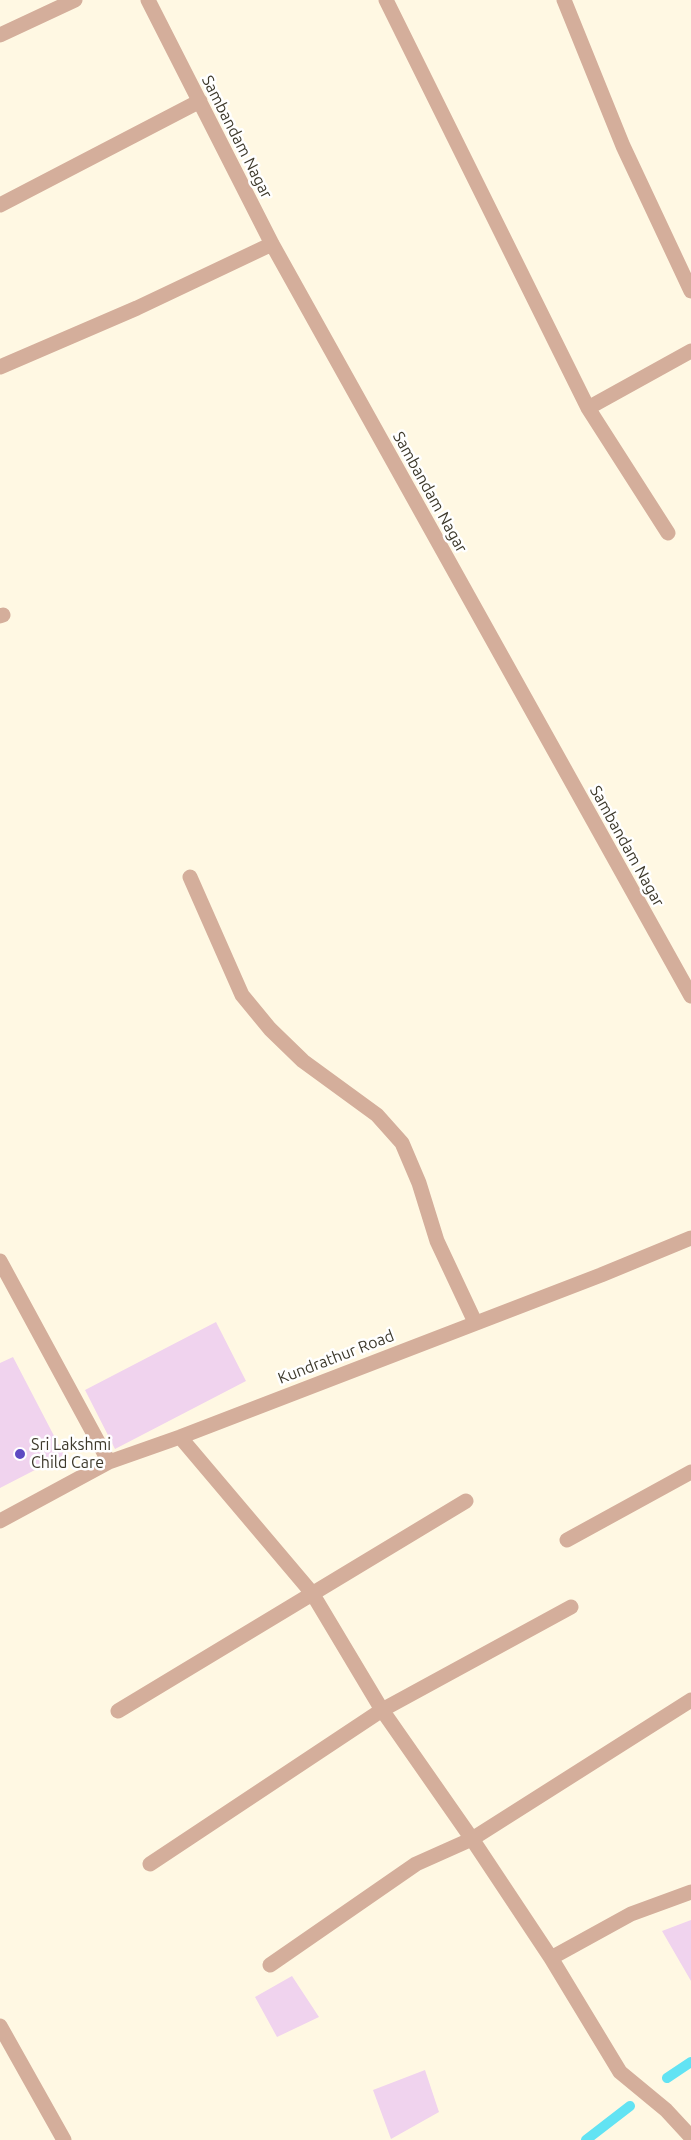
<!DOCTYPE html>
<html>
<head>
<meta charset="utf-8">
<style>
  body { margin:0 }
  canvas { display:block; background:#fff8e3 }
</style>
</head>
<body>
<canvas width="691" height="2140"></canvas>
<script>
const c = document.querySelector('canvas').getContext('2d');
c.lineJoin = 'round';
const toPath = rows => new Path2D(rows.map(r => 'M' + r).join(''));
function trace(path, color, width, dash) { c.strokeStyle = color; c.lineWidth = width; c.lineCap = dash ? 'butt' : 'round'; c.setLineDash(dash || []); c.stroke(path); }
function paint(path, color) { c.fillStyle = color; c.fill(path, 'evenodd'); }
function label(font, color, halo, rows, align = 'center') {
  c.font = font + ' Ubuntu,sans-serif'; c.lineWidth = 5; c.setLineDash([]); c.textBaseline = 'middle'; c.strokeStyle = halo; c.fillStyle = color; for (const [text, x, y, turn = 0] of rows) {
    c.save(); c.translate(x, y); c.rotate((+turn || 0) * Math.PI / 180); c.textAlign = isNaN(turn) ? turn : align; if (halo) c.strokeText(text, 0, 0); c.fillText(text, 0, 0); c.restore();
  }
}
const stream = toPath([
  [667,2078,691,2062],
  [586,2140,630,2106]
]);
const building = toPath([
  [216,1322,246,1381,115,1449,85,1390],
  [13,1357,64,1455,0,1488,0,1363],
  [691,1920,691,1981,662,1931],
  [292,1976,319,2017,277,2037,255,1997],
  [425,2070,439,2112,391,2139,373,2090]
]);
const minor = toPath([
  [148,0,272,244,691,996],
  [386,0,588,408,668,533],
  [564,0,623,146,691,291],
  [0,35,75,0],
  [0,205,200,101],
  [0,367,137,308,272,244],
  [588,408,691,351],
  [0,616,3,615],
  [190,877,242,995,270,1029,303,1061,377,1115,402,1143,419,1183,437,1241,475,1322],
  [0,1261,109,1462],
  [180,1437,312,1593,382,1710,472,1839,551,1958,620,2072,666,2110,691,2137],
  [0,1521,109,1462,180,1437,601,1275,691,1238],
  [567,1540,691,1472],
  [118,1711,466,1501],
  [150,1864,382,1710,571,1607],
  [551,1958,631,1914,691,1892],
  [270,1965,416,1864,472,1839,691,1700],
  [0,2026,64,2140]
]);
const markers = [
  [20,1454,6,"#5e4ac2"]
];
const streetNames = [
  ["Sambandam Nagar",237,137,63],
  ["Sambandam Nagar",430,492,61],
  ["Sambandam Nagar",627,846,61],
  ["Kundrathur Road",336,1357,-21]
];
const poiNames = [
  ["Sri Lakshmi",31,1445],
  ["Child Care",31,1463]
];
trace(stream, '#62e3f3', 10);
paint(building, '#f0d3ee');
trace(minor, '#d4ae9b', 15);
for (const [x, y, r, color] of markers) { const dot = new Path2D(); dot.arc(x, y, r, 0, 2 * Math.PI); c.fillStyle = color; c.fill(dot); trace(dot, '#fff', 2); }
label('16px', '#3d392b', '#fff', streetNames);
label('16px', '#3d392b', '#fff', poiNames, 'left');
</script>
</body>
</html>
